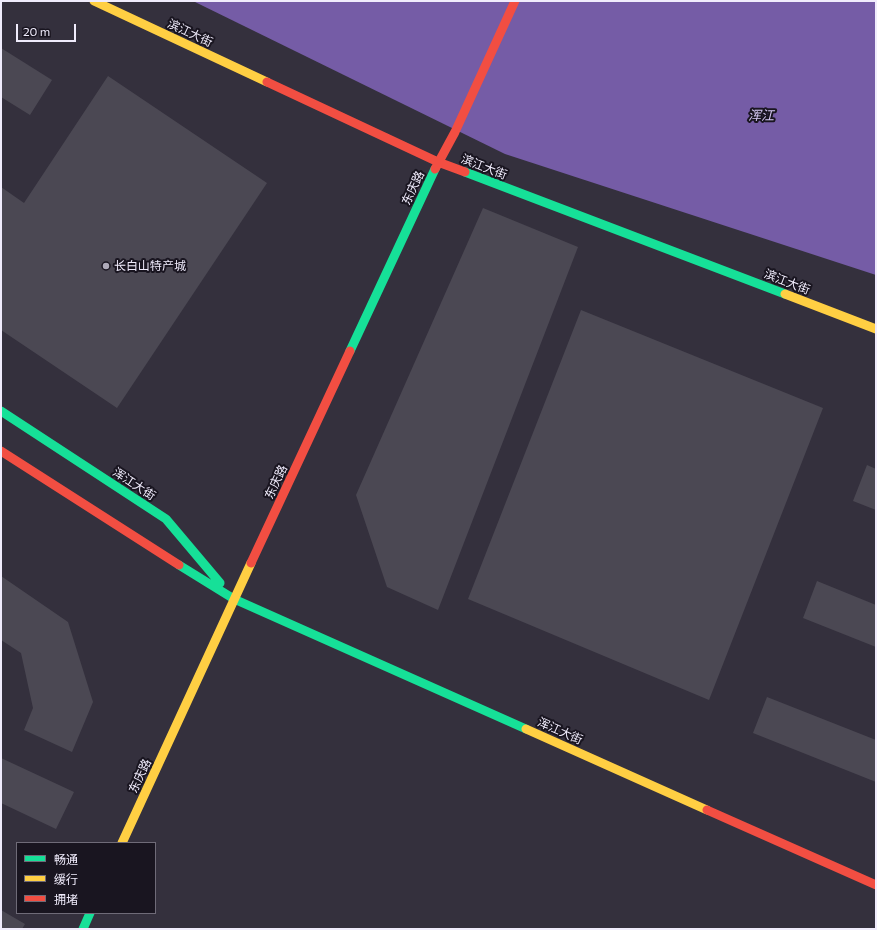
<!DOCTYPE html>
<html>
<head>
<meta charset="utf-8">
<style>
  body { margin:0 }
  #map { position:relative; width:877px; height:930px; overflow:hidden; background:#34303d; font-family:Commissioner,"Noto Sans SC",sans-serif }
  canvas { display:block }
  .frame { position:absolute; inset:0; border:2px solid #f0ecfc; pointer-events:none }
  .legend { position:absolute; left:16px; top:842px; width:140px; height:72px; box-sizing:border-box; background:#191520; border:1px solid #6f6b78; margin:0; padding:5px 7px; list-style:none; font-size:12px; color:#f0ecfc }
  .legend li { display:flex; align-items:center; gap:8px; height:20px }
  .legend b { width:20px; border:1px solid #6f6b78 }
  .scale { position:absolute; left:16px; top:24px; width:60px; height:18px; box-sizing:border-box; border:2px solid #f0ecfc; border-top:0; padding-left:5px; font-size:12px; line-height:14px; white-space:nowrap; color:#f0ecfc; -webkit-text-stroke:3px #191520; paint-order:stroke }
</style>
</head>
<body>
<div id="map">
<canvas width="877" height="930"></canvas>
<div class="frame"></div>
<ul class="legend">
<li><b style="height:5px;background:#16e098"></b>畅通</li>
<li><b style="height:5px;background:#ffcf43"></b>缓行</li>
<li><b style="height:5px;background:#f24e42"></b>拥堵</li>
</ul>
<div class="scale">20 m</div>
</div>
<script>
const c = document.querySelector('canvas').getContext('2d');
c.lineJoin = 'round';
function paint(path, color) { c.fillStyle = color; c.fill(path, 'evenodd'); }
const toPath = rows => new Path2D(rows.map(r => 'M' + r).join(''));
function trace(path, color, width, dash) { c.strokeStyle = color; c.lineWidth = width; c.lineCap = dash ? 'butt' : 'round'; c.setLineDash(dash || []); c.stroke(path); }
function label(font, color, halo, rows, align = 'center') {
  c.font = font + ' Commissioner,"Noto Sans SC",sans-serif'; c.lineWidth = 4; c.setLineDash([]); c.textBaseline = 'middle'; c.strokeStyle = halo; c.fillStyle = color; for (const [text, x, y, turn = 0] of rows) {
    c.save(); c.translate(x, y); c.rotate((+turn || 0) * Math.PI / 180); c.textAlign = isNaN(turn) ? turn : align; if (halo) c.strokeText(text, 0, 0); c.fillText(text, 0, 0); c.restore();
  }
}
const water = toPath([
  [193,1,876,1,876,275,505,154]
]);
const building = toPath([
  [1,48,52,80,30,115,1,97],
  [108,76,267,183,117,408,1,330,1,187,24,203],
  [483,208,578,247,438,610,387,587,356,495],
  [581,310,823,408,709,700,468,599],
  [867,465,876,469,876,510,853,501],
  [1,576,68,622,93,702,72,752,24,730,33,708,21,653,1,640],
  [817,581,876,605,876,647,803,618],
  [767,697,876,740,876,782,753,733],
  [1,758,74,792,56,829,1,803],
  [1,910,25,924,22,929,1,929]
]);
const fast = toPath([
  [465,172,785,294],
  [350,351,435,169],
  [1,411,166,519,220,583],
  [179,565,234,599,526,729],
  [83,929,90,913]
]);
const slow = toPath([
  [94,1,267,82],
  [785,294,876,329],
  [526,729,707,810],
  [122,843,251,563]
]);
const jam = toPath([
  [267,82,438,162,465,172],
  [435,169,455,132,515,1],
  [1,451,179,565],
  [251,563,350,351],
  [707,810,876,885]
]);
const markers = [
  [106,266,4,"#aeaab9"]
];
const streetNames = [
  ["滨江大街",190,33,25],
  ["滨江大街",484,167,21],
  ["东庆路",413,188,-65],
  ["滨江大街",787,282,21],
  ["东庆路",276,482,-65],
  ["浑江大街",134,484,33],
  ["浑江大街",560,731,24],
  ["东庆路",140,776,-65]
];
const poiNames = [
  ["长白山特产城",114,266]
];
const waterNames = [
  ["浑江",761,116]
];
paint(water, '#755ca6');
paint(building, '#4b4853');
trace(fast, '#16e098', 9);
trace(slow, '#ffcf43', 9);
trace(jam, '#f24e42', 9);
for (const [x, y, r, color] of markers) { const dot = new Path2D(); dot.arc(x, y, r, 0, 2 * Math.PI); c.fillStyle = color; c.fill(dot); trace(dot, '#191520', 1.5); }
label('12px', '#f0ecfc', '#191520', streetNames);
label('12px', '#f0ecfc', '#191520', poiNames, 'left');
label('italic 13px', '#d7caf6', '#191520', waterNames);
</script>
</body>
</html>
